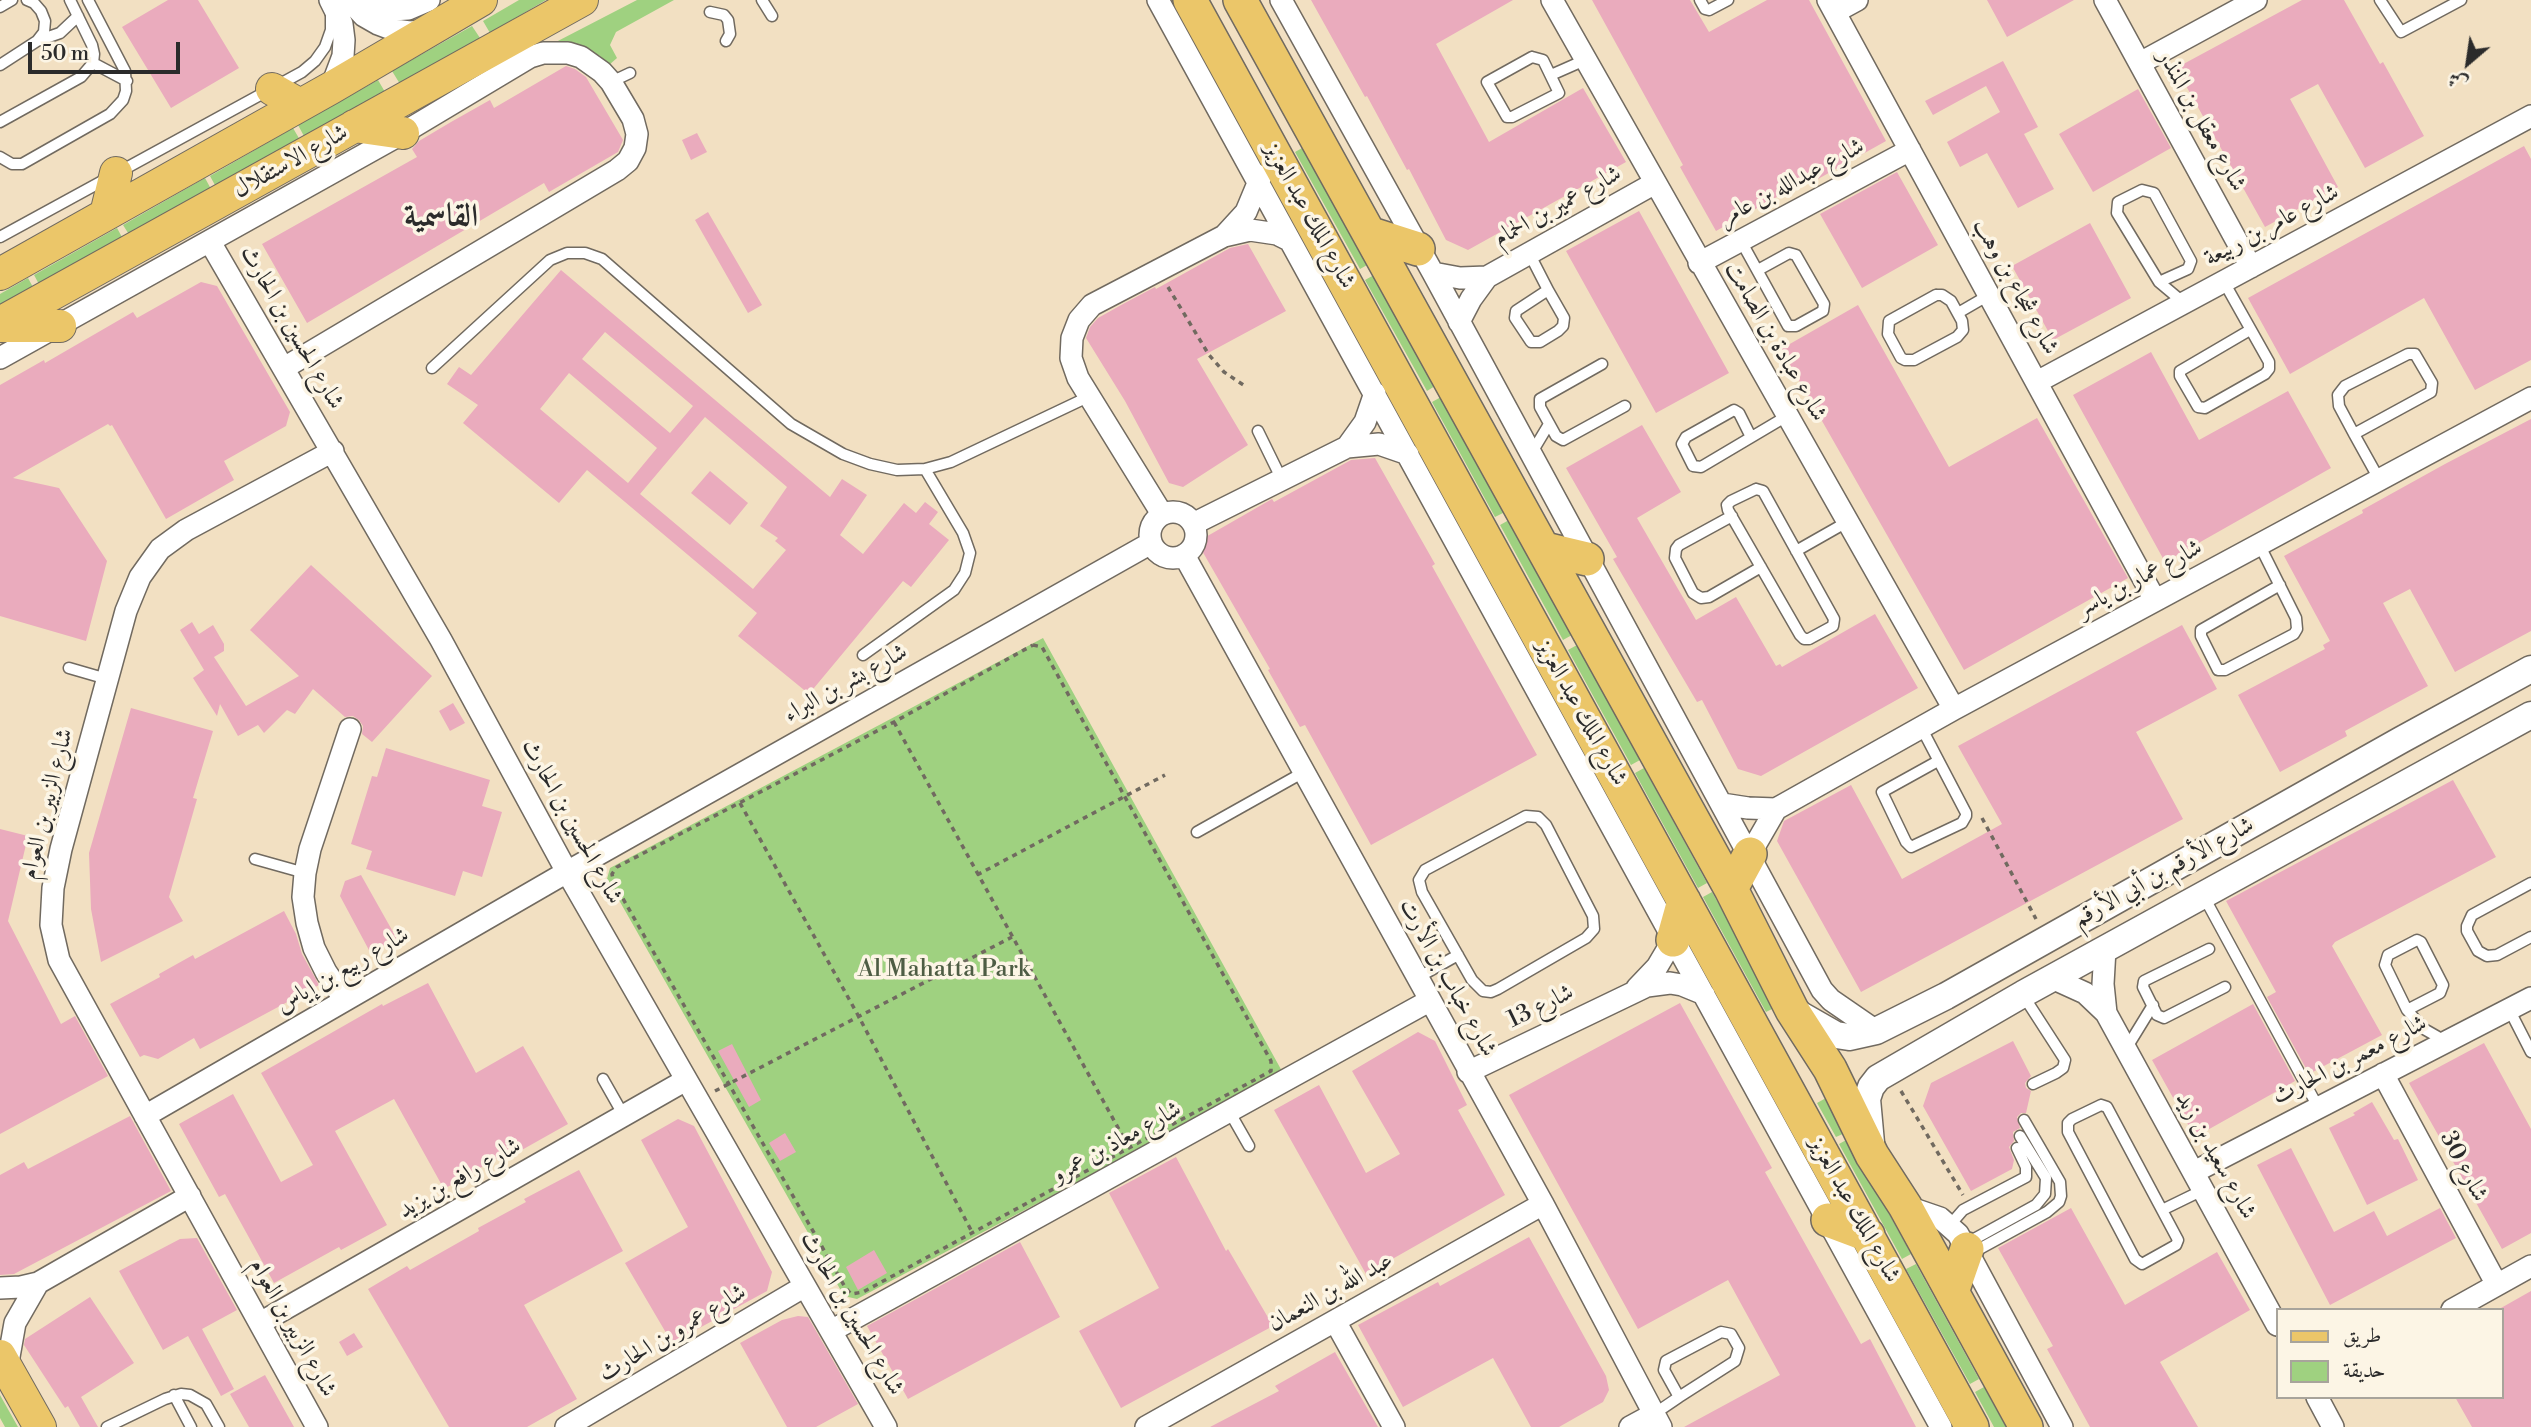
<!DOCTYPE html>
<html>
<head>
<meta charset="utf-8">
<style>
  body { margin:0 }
  #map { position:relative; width:2531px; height:1427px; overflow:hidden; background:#f2e0c2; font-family:"Libre Bodoni",Amiri,serif }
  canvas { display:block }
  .legend { position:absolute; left:2276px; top:1308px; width:228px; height:91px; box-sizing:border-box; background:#fcf5e5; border:2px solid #a8a49b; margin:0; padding:9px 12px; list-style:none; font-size:21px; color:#2b2b2b }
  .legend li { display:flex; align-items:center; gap:14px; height:35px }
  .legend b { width:35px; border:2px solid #a8a49b }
  .north { position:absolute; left:2433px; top:28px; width:70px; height:70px; -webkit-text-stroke:5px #fcf5e5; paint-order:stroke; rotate:209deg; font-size:19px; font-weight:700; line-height:28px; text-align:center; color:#2b2b2b }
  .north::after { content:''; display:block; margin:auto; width:24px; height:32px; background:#2b2b2b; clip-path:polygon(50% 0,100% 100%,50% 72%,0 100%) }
  .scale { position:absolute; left:28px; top:42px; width:152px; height:32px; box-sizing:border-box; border:4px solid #2b2b2b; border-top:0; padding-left:9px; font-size:21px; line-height:24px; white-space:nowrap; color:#2b2b2b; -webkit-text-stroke:5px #fcf5e5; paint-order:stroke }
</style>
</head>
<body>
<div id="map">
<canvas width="2531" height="1427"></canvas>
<ul class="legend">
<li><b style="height:9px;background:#ebc669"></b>طريق</li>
<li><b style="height:19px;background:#9fd180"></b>حديقة</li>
</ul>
<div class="north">ش</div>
<div class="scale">50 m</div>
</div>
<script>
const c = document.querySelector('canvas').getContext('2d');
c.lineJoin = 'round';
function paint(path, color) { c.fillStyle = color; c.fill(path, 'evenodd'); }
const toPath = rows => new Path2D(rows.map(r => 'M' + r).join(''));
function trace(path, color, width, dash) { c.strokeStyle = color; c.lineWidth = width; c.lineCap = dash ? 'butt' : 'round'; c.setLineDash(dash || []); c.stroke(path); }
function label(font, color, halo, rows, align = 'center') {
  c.font = font + ' "Libre Bodoni",Amiri,serif'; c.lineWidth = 7; c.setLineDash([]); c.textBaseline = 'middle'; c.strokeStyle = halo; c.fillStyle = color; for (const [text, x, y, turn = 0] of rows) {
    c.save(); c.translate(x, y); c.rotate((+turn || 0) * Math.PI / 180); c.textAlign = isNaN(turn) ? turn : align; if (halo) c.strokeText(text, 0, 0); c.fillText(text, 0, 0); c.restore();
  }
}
const green = toPath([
  [519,0,546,0,490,33,483,21],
  [637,0,674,0,616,32,610,45,617,58,609,65,600,56,579,45,554,43],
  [472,26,480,38,400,84,392,71],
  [378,80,385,92,305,138,298,125],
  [293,128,300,140,216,187,210,176],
  [1304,147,1369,264,1360,269,1295,152],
  [205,178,211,189,130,236,123,225],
  [117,228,123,239,40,286,34,275],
  [1374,275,1435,386,1427,391,1365,280],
  [28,278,34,289,0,308,0,294],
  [1441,397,1505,512,1495,517,1432,402],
  [1509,520,1572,635,1563,640,1500,525],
  [1043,638,1283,1073,857,1299,844,1296,607,879,610,868],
  [1577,645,1640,760,1631,765,1568,650],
  [1644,768,1707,883,1698,888,1635,773],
  [1712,892,1776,1007,1766,1012,1703,897],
  [1826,1098,1845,1133,1836,1137,1817,1103],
  [1848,1139,1911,1254,1902,1259,1839,1144],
  [1916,1264,1979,1379,1970,1384,1906,1269],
  [1984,1387,2006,1427,1994,1427,1975,1392],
  [0,1395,18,1427,5,1427,0,1418]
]);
const building = toPath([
  [168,0,198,0,239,68,171,108,122,27],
  [1311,0,1513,0,1436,44,1489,142,1583,88,1626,162,1468,250,1446,240,1409,169,1407,170,1367,96,1365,97],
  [1592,0,1690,0,1709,32,1767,0,1809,0,1886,141,1809,184,1807,180,1716,231,1680,167,1683,165],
  [1987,0,2074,0,2007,37],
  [2302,0,2344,0,2380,64,2383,62,2424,136,2365,168,2318,84,2290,99,2338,187,2265,227,2176,68],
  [2003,61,2038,127,2024,134,2054,189,2018,208,1987,153,1960,167,1947,142,2000,112,1986,86,1933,115,1925,101],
  [566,66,575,69,586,77,623,140,618,152,549,192,544,183,307,323,262,244,417,157,412,149,419,141,451,122,490,100,494,108],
  [2138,89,2171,148,2093,192,2059,134],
  [697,133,707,152,691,160,682,140],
  [2524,146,2531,159,2531,360,2475,390,2424,298,2290,374,2248,298],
  [1897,172,1938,245,1862,288,1820,214],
  [1639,211,1729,373,1656,413,1566,251],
  [708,212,762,305,748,313,695,220],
  [2090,223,2131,298,2053,340,2012,266],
  [1248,244,1286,311,1197,359,1248,445,1183,487,1169,483,1125,401,1086,338,1090,327,1098,318,1123,304,1155,287,1156,289,1230,248],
  [561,270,830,497,842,479,867,495,840,535,863,554,904,503,916,513,925,502,938,512,929,524,949,540,911,587,903,581,809,694,738,636,757,613,587,470,559,503,463,423,478,405,447,384,459,367,471,375],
  [605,332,693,406,670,433,582,359],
  [569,373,657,448,628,483,540,409],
  [705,417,787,487,760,526,778,538,775,541,786,550,753,589,640,494],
  [201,282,217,286,290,412,286,426,224,461,234,480,166,519,112,425,110,426,108,424,13,478,59,488,107,561,86,641,0,616,0,385,44,360,45,363,133,312,137,318],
  [1858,305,1949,467,2037,418,2128,578,1964,670,1781,349],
  [2151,352,2199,440,2288,391,2331,468,2165,562,2073,395],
  [2531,419,2531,631,2455,672,2410,589,2383,603,2428,686,2345,731,2347,736,2280,772,2238,695,2325,649,2323,645,2330,641,2284,556,2363,513,2362,510,2445,464],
  [1642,425,1681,492,1637,518,1696,620,1736,597,1776,666,1780,664,1782,667,1875,614,1918,688,1761,776,1738,769,1702,700,1697,702,1613,559,1617,557,1566,468],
  [1375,458,1435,564,1432,566,1537,755,1371,845,1305,725,1300,727,1268,670,1270,669,1197,542,1272,499,1274,502,1351,460],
  [710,471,748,503,730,525,691,493],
  [311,565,432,676,372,742,362,734,363,726,359,720,353,716,345,717,313,689,295,714,287,710,264,733,258,725,238,736,220,704,217,716,193,678,204,670,180,630,192,622,199,634,213,625,224,644,224,651,214,657,246,706,299,676,250,630],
  [2182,625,2217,689,2136,732,2183,819,1861,992,1777,841,1784,821,1851,785,1902,879,2002,824,1958,746],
  [453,703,465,723,450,731,439,711],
  [131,708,213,731,193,798,197,799,169,897,183,921,101,962,91,909,89,853],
  [386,748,490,780,482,806,502,812,482,877,463,871,455,896,366,869,372,851,351,844,372,776,377,777],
  [2453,780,2496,857,2335,942,2332,946,2382,1035,2309,1074,2267,997,2276,992,2226,901],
  [0,829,28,836,8,921,61,1024,75,1016,108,1076,0,1134],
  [361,875,397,939,370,952,340,896,345,881],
  [284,911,296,934,302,954,319,985,200,1049,194,1038,158,1059,144,1055,140,1057,110,1004,160,977,159,974,193,955,195,959],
  [428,983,476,1073,523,1046,568,1124,520,1151,518,1146,444,1189,394,1099,359,1118,335,1131,387,1225,341,1250,339,1247,274,1283,225,1194,219,1197,179,1124,233,1094,281,1182,313,1165,261,1073,382,1004,383,1006],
  [1680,1003,1772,1168,1765,1172,1861,1344,1870,1339,1916,1427,1684,1427,1780,1375,1728,1280,1638,1329,1509,1095],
  [2253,1004,2295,1081,2195,1137,2152,1060],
  [1418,1032,1435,1041,1467,1105,1458,1110,1505,1195,1366,1274,1274,1110,1319,1085,1366,1173,1400,1154,1352,1071],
  [2013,1041,2031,1076,2025,1083,2026,1088,2031,1091,2026,1113,2021,1113,2017,1117,2020,1128,2013,1132,2014,1141,2009,1147,2014,1160,2012,1169,1971,1191,1923,1106,1931,1083],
  [2484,1043,2531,1129,2531,1233,2502,1249,2409,1083],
  [732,1044,761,1100,749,1107,718,1051],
  [2372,1102,2394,1140,2398,1139,2418,1180,2367,1205,2329,1128,2355,1115,2353,1113],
  [130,1116,171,1191,14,1274,0,1275,0,1175,24,1162,28,1169],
  [678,1119,694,1126,772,1272,767,1291,672,1343,625,1263,688,1227,641,1140],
  [785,1133,796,1152,780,1161,769,1143],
  [2291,1148,2334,1232,2374,1211,2387,1236,2440,1208,2456,1238,2330,1305,2257,1165],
  [1176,1157,1226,1251,1228,1249,1273,1326,1121,1408,1079,1331,1159,1288,1109,1193],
  [579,1170,623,1251,524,1305,577,1399,527,1427,449,1427,368,1289,407,1266,410,1270,479,1231,478,1228,526,1202,524,1199],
  [2071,1208,2125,1305,2217,1252,2250,1310,2160,1362,2198,1427,2090,1427,2047,1349,2053,1346,1998,1248],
  [1529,1237,1606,1376,1609,1390,1603,1402,1559,1427,1531,1427,1493,1358,1403,1407,1358,1325,1438,1282,1440,1286],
  [197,1238,237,1310,202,1329,234,1389,221,1396,188,1336,163,1350,119,1271,180,1239],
  [1020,1242,1060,1317,908,1399,867,1326],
  [874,1250,887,1273,858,1290,846,1267],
  [2531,1291,2531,1427,2472,1427,2455,1397,2501,1397,2501,1308],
  [90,1297,134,1363,81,1397,98,1427,80,1427,68,1406,65,1408,24,1345,25,1339],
  [798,1316,808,1317,858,1404,816,1427,787,1427,740,1343,782,1320],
  [354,1333,363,1347,347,1356,339,1342],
  [1335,1352,1378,1427,1210,1427,1279,1391,1275,1386],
  [265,1375,294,1427,249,1427,230,1394]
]);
const path = toPath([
  [1168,287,1209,355,1224,372,1245,386],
  [1033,645,1042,647,1271,1061,1271,1071,863,1292,851,1294,845,1287,614,883,612,874,617,867,894,722,1033,645],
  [894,722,1127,1144],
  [740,803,859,1017,972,1232],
  [1982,818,2036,919],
  [977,875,1165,775],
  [715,1091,1012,937],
  [1901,1091,1963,1195]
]);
const service = toPath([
  [27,0,34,3,41,11,45,21,44,32,37,41],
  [762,0,772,16],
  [1700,0,1705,9,1709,10,1728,0],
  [2380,0,2401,32,2461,0],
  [0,7,12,0],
  [710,12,724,15,728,20,730,34,726,41],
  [1532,57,1543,60,1559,93,1512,117,1507,117,1487,82,1532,57],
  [93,63,127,81],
  [0,65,37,41,60,33,78,16],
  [1551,75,1585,60],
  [611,82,630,73],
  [0,122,81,77,93,63,94,54,92,45,70,0],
  [0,157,12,164,22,164,110,114,123,100,126,91,125,71,88,0],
  [0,237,302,72,315,61,325,47,331,30,331,13],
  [1741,241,1788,326,1796,326,1823,311,1824,304,1796,255,1789,253,1758,270],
  [1529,253,1548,290],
  [2159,282,2188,269,2191,261,2154,193,2142,190,2118,202,2117,213,2159,282,2184,303],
  [2224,282,2269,362,2269,369,2265,374,2205,408,2198,407,2180,376,2180,371,2250,330],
  [1548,290,1564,318,1563,326,1558,331,1540,342,1531,342,1515,318,1516,311,1548,290],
  [1936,295,1942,295,1951,301,1962,321,1963,330,1957,337,1914,360,1905,360,1901,358,1888,334,1889,321,1936,295],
  [1958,313,1989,295],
  [1602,364,1540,399,1540,407,1556,436,1563,440,1625,406],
  [432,368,550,260,567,253,585,253,602,259,791,424,843,454,870,464,897,470,925,469,951,462,1088,397],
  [1258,431,1282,480],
  [2354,434,2431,392,2432,383,2415,354,2408,354,2345,386,2338,395,2339,406,2354,434,2379,479],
  [1751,437,1739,413,1734,410,1686,437,1682,444,1693,466,1701,467,1787,416],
  [1531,454,1549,424],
  [1756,489,1763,491,1834,619,1833,626,1809,639,1804,639,1800,635,1728,510,1727,505,1731,501,1756,489],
  [1732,516,1679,545,1676,549,1675,558,1693,593,1701,598,1709,597,1761,567],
  [2259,544,2296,618,2297,629,2294,634,2225,670,2218,670,2201,636,2201,630,2280,585],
  [1796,551,1847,522],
  [863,655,954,590,965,573,970,553,963,533,925,469],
  [69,668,107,679],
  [1921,727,1966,813,1966,816,1962,823,1911,847,1906,842,1882,792,1938,761],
  [1526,816,1538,817,1546,825,1593,916,1594,929,1586,938,1498,989,1491,992,1483,991,1472,980,1422,892,1419,880,1425,870,1526,816],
  [1197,832,1304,772],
  [255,859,305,873],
  [2531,883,2472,915,2467,926,2467,931,2478,951,2487,956,2497,955,2531,937],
  [2203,895,2318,1107],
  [2209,949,2144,981,2143,987,2157,1015,2164,1018,2225,987],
  [1417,978,1458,955],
  [2023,995,2065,1060,2063,1068,2056,1073,2033,1084],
  [2509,1009,2531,1052],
  [2407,1010,2440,993,2443,985,2421,942,2417,940,2388,955,2385,965,2407,1010,2424,1029,2445,1041],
  [2126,1049,2153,1005],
  [603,1079,624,1116],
  [2101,1105,2107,1107,2178,1240,2176,1245,2142,1264,2135,1259,2068,1132,2068,1123,2072,1119,2101,1105],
  [1229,1111,1249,1146],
  [2162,1210,2203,1190],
  [1950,1225,1963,1210,2026,1177,2026,1167,2017,1148],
  [1967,1243,2036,1205,2045,1194,2046,1178,2020,1136],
  [1972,1253,2047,1212,2059,1202,2061,1196,2060,1182,2024,1120],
  [174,1395,191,1427],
  [1654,1414,1679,1397,1732,1363,1735,1361,1739,1348,1731,1334,1721,1332,1666,1361,1664,1370,1679,1397],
  [107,1427,165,1399,181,1394,190,1395,206,1404,219,1427]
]);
const minor = toPath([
  [330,0,342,24,344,40,343,56,331,88],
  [349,0,364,16,378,24,394,30,410,32,424,31],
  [367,0,376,5,392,10,408,9,429,0],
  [1158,0,1941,1427],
  [1281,0,1433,273,1822,990,1831,1000,1876,1031],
  [1552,0,1954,709],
  [1828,0,2155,600],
  [2105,0,2251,267],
  [1835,12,1857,0],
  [2140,63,2256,0],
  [1224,236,1246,212,1261,176],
  [210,242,441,640,567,872,886,1427],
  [1699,263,1910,150],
  [1433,273,1460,278,1487,277],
  [1459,322,1471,299,1487,277,1655,183],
  [0,358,403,133,530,57,543,53,568,53,581,57,602,72,611,82,633,119,637,134,635,148,628,161,617,170,284,368],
  [2037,382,2531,116],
  [1347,447,1365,422,1375,393],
  '1150 535a23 23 0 1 1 46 0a23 23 0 1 1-46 0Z',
  [1162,514,1078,378,1071,358,1072,338,1079,320,1092,305,1224,236,1250,230,1277,234,1289,240],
  [1193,524,1347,447,1379,444,1408,454],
  [1184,555,1543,1204,1661,1427],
  [1722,804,1748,808,1776,809,1954,709,2531,398],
  [1750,854,1776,809],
  [2105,949,2103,984,2106,1013],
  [2052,978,2085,993,2106,1013,2277,1325],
  [1637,988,1657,967,1673,940],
  [345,1000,326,972,314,948,307,923,303,897,305,873,310,849,350,729],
  [1468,1072,1647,986,1670,983,1682,985,1704,994],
  [2383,1074,2497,1285],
  [145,1116,567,872,1151,543],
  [2194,1172,2531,998],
  [1905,1206,1940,1218,1958,1234,2062,1427],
  [0,1288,21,1287,38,1283,190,1196],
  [2452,1310,2531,1266],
  [1335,1321,1394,1427],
  [260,1323,686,1080],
  [831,1331,1429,1001],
  [7,1368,15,1323,38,1283],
  [2317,1397,2333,1427],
  [317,1427,59,960,51,925,53,888,61,849,126,611,140,577,160,549,186,530,333,451],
  [566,1427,805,1286],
  [1146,1427,1543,1204],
  [1630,1427,1654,1414]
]);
const tertiary = toPath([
  [1794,1011,1836,1035,1849,1037,1876,1031,1946,996,2401,740,2531,669],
  [1871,1143,1867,1099,1871,1087,1878,1078,2023,994,2531,715]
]);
const primary = toPath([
  [272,89,300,105],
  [354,126,403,133],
  [106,214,116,173],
  [0,274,331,88,481,0],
  [0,323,582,0],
  [0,326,60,326],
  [0,1356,40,1427]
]);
const trunk = toPath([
  [1190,0,1972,1427],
  [1240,0,1731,889,1792,1010,1830,1069,1872,1155,1905,1206,2026,1427],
  [1371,234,1418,249],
  [1545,549,1587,559],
  [1731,889,1750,854],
  [1673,940,1684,901],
  [1828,1220,1868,1235],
  [1952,1292,1967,1249]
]);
const streetNames = [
  ["شارع معقل بن المنذر",2201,121,61],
  ["شارع الاستقلال",291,162,-29],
  ["شارع عبدالله بن عامر",1792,183,-28],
  ["شارع عمير بن الحمام",1558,207,-29],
  ["شارع الملك عبد العزيز",1309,216,61],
  ["شارع عامر بن ربيعة",2272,226,-28],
  ["شارع شجاع بن وهب",2015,287,61],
  ["شارع الحسين بن الحارث",291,328,60],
  ["شارع عبادة بن الصامت",1775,342,60],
  ["شارع عمار بن ياسر",2140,579,-28],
  ["شارع بشر بن البراء",846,684,-29],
  ["شارع الملك عبد العزيز",1581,713,61],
  ["شارع الزبير بن العوام",48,804,-76],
  ["شارع الحسين بن الحارث",571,822,61],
  ["شارع الأرقم بن أبي الأرقم",2164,873,-29],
  ["شارع ربيع بن إياس",343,971,-30],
  ["شارع خباب بن الأرت",1447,978,61],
  ["شارع 13",1541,1007,-26],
  ["شارع معمر بن الحارث",2350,1061,-27],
  ["شارع معاذ بن عمرو",1117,1143,-29],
  ["شارع سعيد بن زيد",2215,1156,61],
  ["شارع 30",2463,1167,62],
  ["شارع رافع بن يزيد",460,1179,-30],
  ["شارع الملك عبد العزيز",1854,1210,61],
  ["عبد الله بن النعمان",1331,1293,-29],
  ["شارع الحسين بن الحارث",851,1314,60],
  ["شارع الزبير بن العوام",292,1328,61],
  ["شارع عمرو بن الحارث",673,1334,-31]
];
const parkNames = [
  ["Al Mahatta Park",944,970]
];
const districtNames = [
  ["القاسمية",441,218]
];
paint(green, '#9fd180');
paint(building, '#eaabbd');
trace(service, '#716a60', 13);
trace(minor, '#716a60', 24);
trace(tertiary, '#716a60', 29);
trace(primary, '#716a60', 34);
trace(trunk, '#716a60', 36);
trace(path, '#716a60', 3.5, [5, 5]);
trace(service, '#fff', 10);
trace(minor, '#fff', 21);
trace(tertiary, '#fff', 26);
trace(primary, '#ebc669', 32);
trace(trunk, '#ebc669', 33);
label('24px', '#2b2b2b', '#fcf5e5', streetNames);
label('24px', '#4e5d44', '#fcf5e5', parkNames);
label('bold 32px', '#2b2b2b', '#fcf5e5', districtNames);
</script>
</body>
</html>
